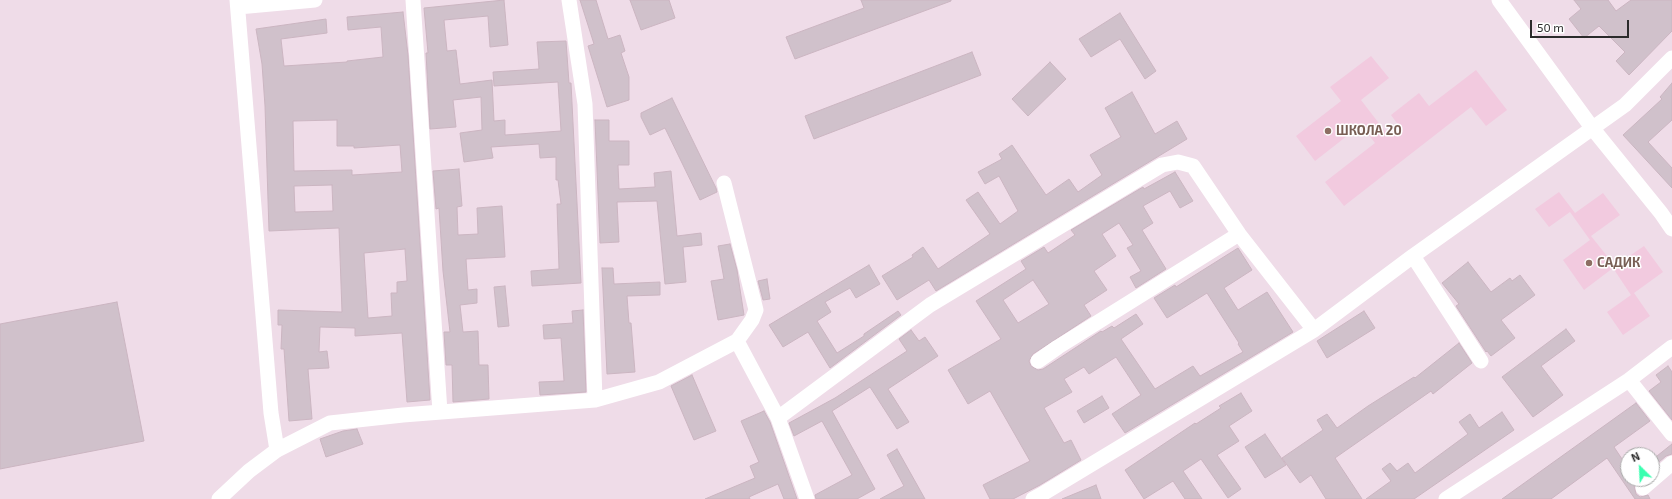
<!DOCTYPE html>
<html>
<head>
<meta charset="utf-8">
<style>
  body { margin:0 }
  #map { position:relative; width:1672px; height:499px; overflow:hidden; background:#efdce8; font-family:"Exo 2",sans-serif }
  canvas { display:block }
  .north { position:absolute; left:1620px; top:447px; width:40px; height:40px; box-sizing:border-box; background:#fff; border:1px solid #aaa; border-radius:50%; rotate:336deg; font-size:11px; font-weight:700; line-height:16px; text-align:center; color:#2b2b2b }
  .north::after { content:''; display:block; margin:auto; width:14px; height:18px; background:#39ffb0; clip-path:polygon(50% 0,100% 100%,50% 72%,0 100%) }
  .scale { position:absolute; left:1530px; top:20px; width:99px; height:18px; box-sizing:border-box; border:2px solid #2b2b2b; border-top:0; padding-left:5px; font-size:12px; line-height:14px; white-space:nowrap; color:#2b2b2b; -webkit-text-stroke:3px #fff; paint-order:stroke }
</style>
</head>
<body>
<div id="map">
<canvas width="1672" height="499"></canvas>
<div class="north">N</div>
<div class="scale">50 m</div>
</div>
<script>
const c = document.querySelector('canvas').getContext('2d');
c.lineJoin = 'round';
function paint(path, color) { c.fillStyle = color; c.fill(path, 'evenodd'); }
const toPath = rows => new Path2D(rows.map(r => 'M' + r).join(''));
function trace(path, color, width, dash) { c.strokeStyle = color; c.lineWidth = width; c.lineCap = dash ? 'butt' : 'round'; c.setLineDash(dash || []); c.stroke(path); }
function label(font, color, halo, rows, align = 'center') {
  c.font = font + ' "Exo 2",sans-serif'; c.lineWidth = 3; c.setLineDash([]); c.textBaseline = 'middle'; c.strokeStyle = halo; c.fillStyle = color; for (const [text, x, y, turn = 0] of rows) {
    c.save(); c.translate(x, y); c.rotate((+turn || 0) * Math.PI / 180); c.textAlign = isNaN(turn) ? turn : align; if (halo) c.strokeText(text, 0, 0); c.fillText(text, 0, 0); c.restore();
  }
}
const education = toPath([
  [1371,56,1389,78,1361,100,1388,135,1399,126,1391,115,1419,93,1429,106,1476,70,1507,110,1486,126,1471,107,1344,206,1325,182,1375,143,1361,125,1315,161,1296,136,1341,101,1330,87],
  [1559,192,1575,213,1603,193,1620,215,1591,236,1615,266,1644,246,1663,272,1634,293,1650,316,1623,335,1607,312,1631,295,1613,268,1584,290,1563,260,1590,240,1570,212,1549,227,1535,209]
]);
const building = toPath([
  [504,0,508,45,490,47,488,16,444,20,447,51,456,50,460,84,492,80,494,121,505,120,505,135,561,131,558,82,494,86,493,72,539,69,537,42,566,41,569,83,571,83,581,283,532,286,531,271,559,269,557,204,561,204,558,180,556,180,556,157,540,158,539,144,491,147,493,158,464,162,460,133,482,130,481,97,453,100,456,127,430,129,426,53,428,53,424,8,504,0],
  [580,0,596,0,608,39,620,35,625,51,621,53,629,77,629,100,607,107,588,46,594,44,580,0],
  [630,0,669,0,675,18,641,30,630,0],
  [861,0,951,0,951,1,795,59,786,37,864,8,861,0],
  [1574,0,1608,0,1616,11,1631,0,1672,0,1672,31,1629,75,1616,61,1625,52,1599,26,1584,38,1569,19,1581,9,1574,0],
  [403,12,408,55,430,400,407,402,402,333,355,336,355,328,320,327,319,352,327,351,329,368,308,369,312,419,289,421,284,349,281,349,282,325,278,325,278,310,342,312,339,228,269,231,265,106,262,64,256,29,326,19,327,33,281,39,284,66,347,62,347,61,383,57,381,27,348,30,347,17,403,12],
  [337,120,337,146,354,146,354,148,400,145,402,172,352,175,352,170,294,171,293,121,337,120],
  [332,185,333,211,295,212,294,186,332,185],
  [405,249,407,281,397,282,397,293,391,293,392,316,368,318,364,253,405,249],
  [1120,13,1156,71,1145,79,1120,39,1091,57,1079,39,1120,13],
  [972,52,981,75,814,139,805,116,972,52],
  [1050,62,1066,79,1028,116,1012,99,1050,62],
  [1672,83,1672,120,1648,142,1672,168,1672,188,1623,135,1662,99,1660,97,1672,83],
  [1132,92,1155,134,1177,121,1187,139,936,291,929,280,897,300,882,276,913,257,912,255,923,247,938,269,990,234,966,200,978,192,1000,224,1018,211,999,176,985,184,978,172,1002,159,999,154,1012,145,1046,195,1069,179,1078,192,1102,175,1090,155,1121,137,1105,108,1132,92],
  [672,98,716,188,717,192,700,200,665,128,650,135,641,117,641,113,672,98],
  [595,120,609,120,609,141,629,141,629,165,618,165,619,189,655,187,654,173,671,171,677,236,701,233,702,245,683,247,686,282,665,284,657,201,617,202,619,242,600,243,595,120],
  [459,169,462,206,457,207,458,235,478,234,477,208,502,206,505,257,466,259,468,290,477,289,477,303,460,305,463,332,478,331,479,365,488,365,489,399,453,402,452,365,446,365,444,332,450,332,443,271,439,208,436,209,433,171,459,169],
  [1175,172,1193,201,1180,208,1170,191,1143,206,1153,223,1142,230,1166,269,1136,288,1130,277,1141,271,1127,248,1133,245,1119,223,1102,234,1116,256,1094,271,1107,290,1084,305,1091,316,1033,354,1029,361,1031,366,1038,370,1043,369,1101,331,1102,332,1112,326,1114,328,1136,314,1143,324,1121,339,1155,389,1193,366,1200,376,1243,352,1238,344,1239,343,1207,293,1167,318,1154,298,1175,285,1176,287,1238,248,1252,270,1224,288,1238,310,1267,292,1293,332,1125,433,1112,414,1141,395,1116,357,1089,374,1084,367,1064,379,1072,392,1044,408,1064,443,1071,440,1081,460,1040,485,1013,499,990,499,983,485,1030,461,990,391,968,404,948,370,1001,339,976,301,1026,269,1021,261,1044,247,1048,253,1075,235,1071,230,1143,187,1144,189,1175,172],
  [1033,280,1049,304,1018,323,1003,300,1033,280],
  [730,244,737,270,744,315,718,320,711,281,724,279,718,246,730,244],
  [1468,262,1491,292,1510,278,1512,281,1520,275,1535,295,1501,320,1515,338,1491,356,1487,351,1486,352,1456,306,1459,304,1442,283,1468,262],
  [869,265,880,284,856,298,850,288,825,302,831,312,817,321,837,353,864,336,864,334,898,311,901,315,830,368,808,332,783,347,769,325,869,265],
  [602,268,613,268,614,284,660,282,660,295,627,296,629,323,631,323,635,372,607,374,602,268],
  [767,279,770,299,763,300,758,281,767,279],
  [505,286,509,326,498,327,494,287,505,286],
  [117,302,144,441,0,469,0,324,117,302],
  [583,310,586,392,540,395,539,382,564,381,561,338,544,339,543,325,573,323,572,311,583,310],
  [1364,311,1375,328,1327,358,1317,341,1364,311],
  [1566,329,1575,341,1541,366,1563,395,1533,417,1502,377,1566,329],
  [911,330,919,341,925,337,938,356,888,389,909,422,897,429,870,387,832,411,875,489,857,499,816,499,815,495,852,475,822,421,794,436,789,423,835,398,907,351,899,339,911,330],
  [1459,343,1472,363,1433,394,1431,391,1335,458,1362,499,1326,499,1311,475,1300,483,1282,458,1323,430,1317,420,1327,414,1337,428,1368,406,1414,377,1415,378,1459,343],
  [1668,366,1672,372,1672,420,1649,391,1661,382,1656,375,1668,366],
  [692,375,716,431,694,440,671,386,692,375],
  [1241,393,1252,411,1229,426,1239,441,1217,455,1241,489,1228,498,1201,459,1183,471,1202,499,1185,499,1173,481,1144,499,1125,470,1195,423,1196,424,1221,408,1219,406,1241,393],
  [1102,396,1109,408,1084,423,1077,411,1102,396],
  [1636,403,1650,421,1614,447,1628,468,1628,479,1636,479,1637,481,1634,485,1636,494,1640,497,1648,495,1650,499,1635,499,1607,458,1551,499,1502,499,1636,403],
  [764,411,770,422,797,499,784,499,778,484,749,497,750,499,705,499,755,478,750,466,759,462,741,421,764,411],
  [1502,412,1514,430,1414,499,1366,499,1391,481,1382,469,1390,463,1397,471,1408,463,1415,473,1468,434,1459,422,1470,414,1479,428,1502,412],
  [357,429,363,444,326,457,320,439,343,431,357,429],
  [1265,434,1286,465,1265,478,1245,447,1265,434],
  [1672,444,1672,454,1666,456,1652,468,1652,460,1672,444],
  [897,449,925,499,880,499,904,486,887,455,897,449],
  [1096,485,1101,499,1062,499,1096,485]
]);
const minor = toPath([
  [237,0,271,413,277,450],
  [413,0,440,412],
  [569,0,585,104,595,400],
  [1499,0,1593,129,1661,213,1672,229],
  [238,7,315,0],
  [724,183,756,310,752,320,737,341],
  [1413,256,1481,361],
  [1038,361,1058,347,1239,234],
  [1629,380,1672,434],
  [778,418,930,305,1162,165,1178,162,1193,166,1239,234,1314,330],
  [1643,488,1672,463],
  [219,499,249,471,277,450,330,423,403,415,595,400,659,382,737,341,778,418,807,499],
  [1033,499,1044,493,1314,330,1413,256,1625,105,1672,58],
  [1446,499,1629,380,1672,347]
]);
const markers = [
  [1328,131,4,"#8d6e63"],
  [1589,263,4,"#8d6e63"]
];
const educationNames = [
  ["ШКОЛА 20",1336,131],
  ["САДИК",1597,263]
];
paint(education, '#f2cadf');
paint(building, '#d0c1cb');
trace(building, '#cbb5c1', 1);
trace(minor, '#fff', 15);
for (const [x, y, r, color] of markers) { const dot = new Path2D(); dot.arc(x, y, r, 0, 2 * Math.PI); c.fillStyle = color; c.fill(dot); trace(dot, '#fff', 1.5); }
label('bold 13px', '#785e54', '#fff', educationNames, 'left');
</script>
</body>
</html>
